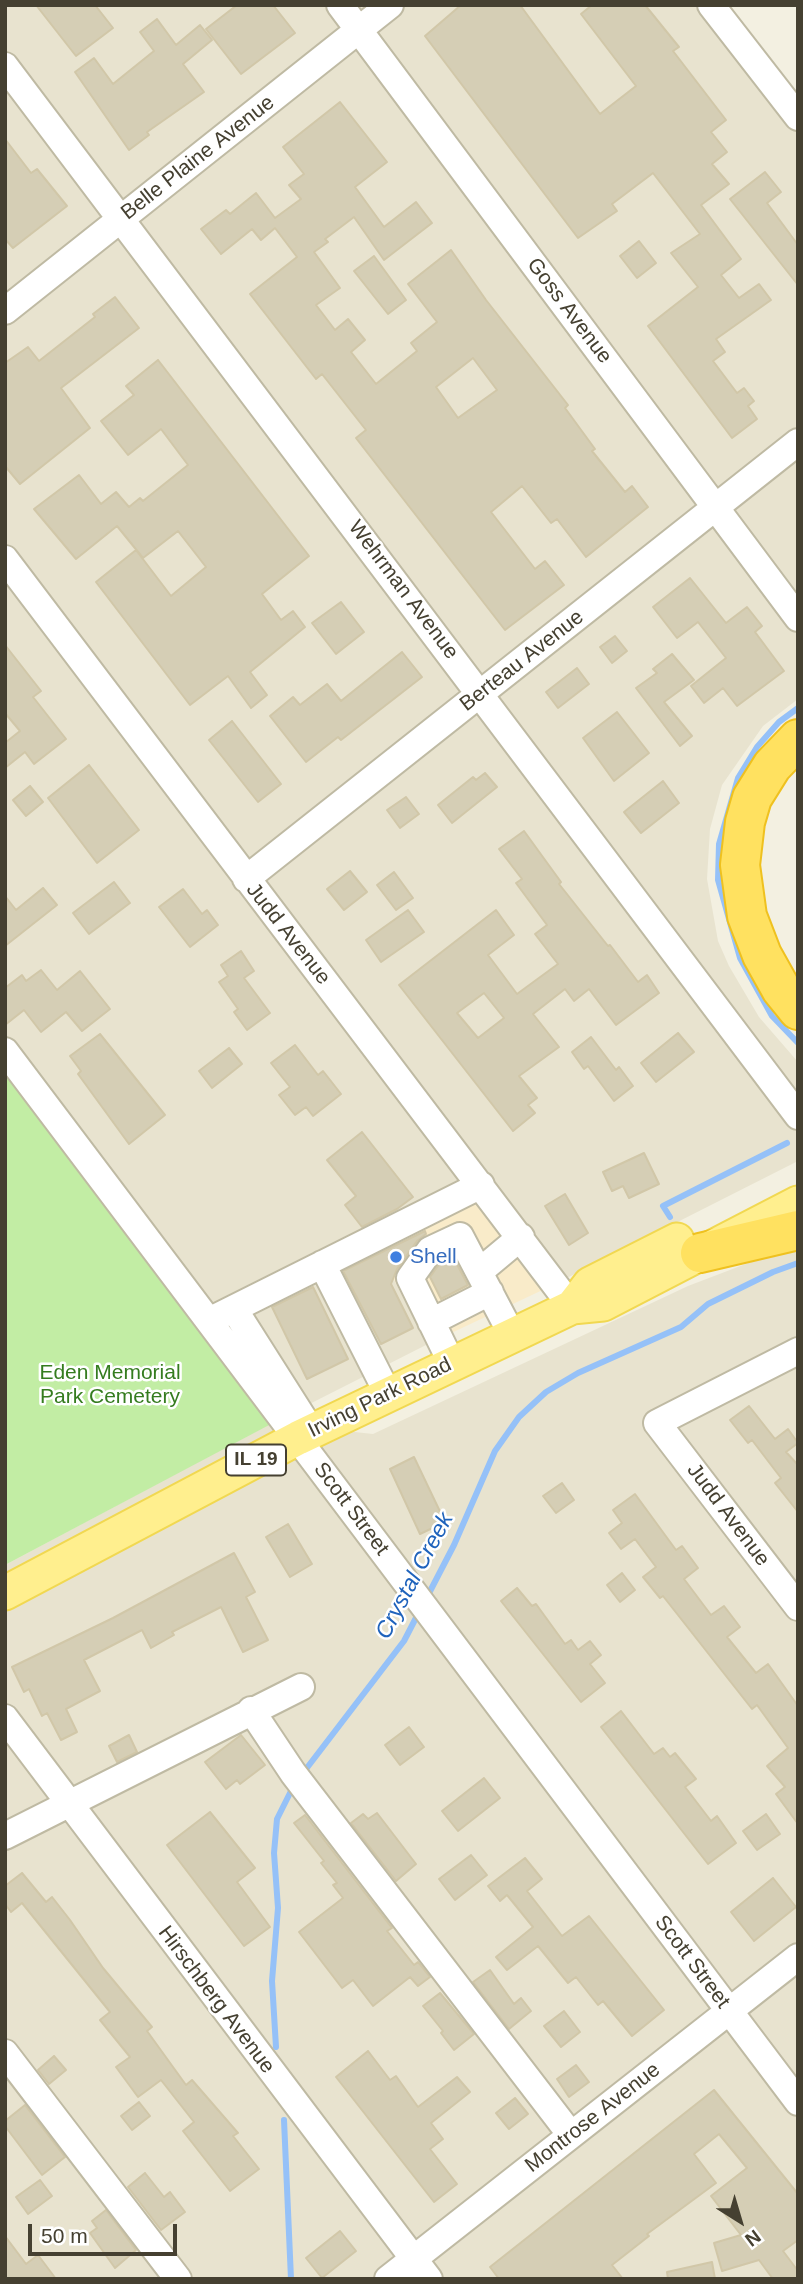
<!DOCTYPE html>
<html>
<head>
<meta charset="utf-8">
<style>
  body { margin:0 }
  #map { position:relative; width:803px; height:2284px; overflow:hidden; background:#f3f0e1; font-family:Arial,sans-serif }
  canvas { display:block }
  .frame { position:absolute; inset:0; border:7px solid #454031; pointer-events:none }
  .north { position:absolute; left:705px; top:2186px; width:70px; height:70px; -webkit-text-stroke:5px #fff; paint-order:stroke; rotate:143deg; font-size:19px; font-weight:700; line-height:28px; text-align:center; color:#454031 }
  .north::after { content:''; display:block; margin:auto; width:24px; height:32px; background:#454031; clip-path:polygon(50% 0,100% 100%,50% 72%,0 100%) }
  .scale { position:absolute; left:28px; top:2224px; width:149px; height:32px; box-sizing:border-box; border:4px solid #454031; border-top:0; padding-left:9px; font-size:21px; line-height:24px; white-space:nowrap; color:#454031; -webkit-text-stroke:5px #fff; paint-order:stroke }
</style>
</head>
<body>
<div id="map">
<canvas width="803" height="2284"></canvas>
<div class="frame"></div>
<div class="north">N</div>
<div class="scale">50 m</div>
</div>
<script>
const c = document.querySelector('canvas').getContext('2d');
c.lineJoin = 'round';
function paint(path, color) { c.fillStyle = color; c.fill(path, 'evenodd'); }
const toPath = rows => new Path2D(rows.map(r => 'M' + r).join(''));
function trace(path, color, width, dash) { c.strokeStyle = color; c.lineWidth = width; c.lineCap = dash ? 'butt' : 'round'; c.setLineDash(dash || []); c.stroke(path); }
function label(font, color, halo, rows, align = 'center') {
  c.font = font + ' Arial,sans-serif'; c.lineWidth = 5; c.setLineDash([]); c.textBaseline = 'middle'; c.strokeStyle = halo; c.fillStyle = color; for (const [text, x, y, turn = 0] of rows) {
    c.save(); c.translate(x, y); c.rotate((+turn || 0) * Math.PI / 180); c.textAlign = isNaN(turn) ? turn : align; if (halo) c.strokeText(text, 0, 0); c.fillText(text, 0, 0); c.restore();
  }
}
const residential = toPath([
  [5,5,727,5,798,100,798,699,763,726,722,785,710,829,707,879,718,941,729,966,759,1017,798,1062,798,1161,551,1286,374,1242,428,1344,272,1423,373,1434,688,1286,798,1244,798,2279,5,2279,5,1565,271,1423,5,1073]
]);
const commercial = toPath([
  [478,1191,551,1286,428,1344,374,1242]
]);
const green = toPath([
  [5,1073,271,1424,5,1565]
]);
const stream = toPath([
  [798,708,779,722,757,747,738,778,719,844,718,880,740,958,772,1016,798,1043],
  [670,1217,663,1206,787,1143],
  [426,1599,454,1545,495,1451,519,1417,546,1392,578,1373,681,1327,708,1304,773,1272,798,1263],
  [303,1773,404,1641,419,1612],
  [276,2047,272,1981,278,1908,274,1853,277,1819,294,1785],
  [284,2120,291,2279]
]);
const building = toPath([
  [36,5,95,5,113,28,76,56,36,5],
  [237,5,273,5,295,33,241,74,206,29,237,5],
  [461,5,520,5,600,114,636,86,581,14,592,5,645,5,679,47,673,51,726,120,711,132,727,152,712,164,729,184,701,205,741,259,721,275,739,298,759,284,771,300,716,339,725,352,713,361,737,393,744,388,754,401,748,406,757,419,732,438,648,326,698,287,671,253,700,234,653,173,612,204,617,211,578,238,425,36,461,5],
  [157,19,176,45,200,25,212,40,183,64,204,92,147,132,149,135,129,150,75,72,94,58,113,84,154,51,140,32,157,19],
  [340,102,387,162,355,187,384,227,416,202,432,223,384,260,354,217,325,239,328,242,314,252,340,288,316,305,335,330,348,319,365,340,351,352,376,384,417,351,411,343,437,322,408,284,451,250,486,300,568,405,565,408,595,449,592,451,625,492,632,486,648,507,586,557,557,519,551,523,522,486,491,512,535,569,545,561,564,585,505,630,356,438,366,430,322,374,316,379,250,294,297,257,275,228,261,240,252,229,221,254,201,229,226,210,230,214,256,193,275,218,301,199,289,185,304,174,283,147,340,102],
  [473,358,497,390,458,418,436,387,473,358],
  [5,139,31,173,37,169,67,206,13,248,5,239,5,139],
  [765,172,781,192,767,203,798,245,798,285,730,199,765,172],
  [639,241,656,263,637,278,620,256,639,241],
  [374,256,406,300,388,314,354,271,374,256],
  [115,297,139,328,61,388,90,428,20,484,5,466,5,363,28,347,39,361,95,317,93,314,115,297],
  [158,360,309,556,262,594,281,620,293,611,305,627,250,672,267,695,251,708,228,676,190,705,96,582,136,550,171,596,206,567,178,531,143,558,117,526,76,559,34,509,79,475,101,504,116,492,129,507,140,498,143,501,188,465,161,429,128,455,101,421,134,395,126,386,158,360],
  [690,578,726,623,747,607,762,626,755,632,784,671,737,706,723,688,704,703,691,686,726,658,698,622,677,638,653,607,690,578],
  [341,602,364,632,336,654,312,623,341,602],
  [615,636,627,651,612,663,600,647,615,636],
  [5,645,41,691,33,697,66,739,34,764,25,752,5,768,5,743,20,731,5,713,5,645],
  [402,652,422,677,341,740,338,737,306,762,270,716,293,697,300,705,327,684,341,701,402,652],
  [672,654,694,680,664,702,692,736,680,746,636,688,657,673,653,669,672,654],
  [577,668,589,684,558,708,546,692,577,668],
  [617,712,649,753,614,781,583,738,617,712],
  [232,721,281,784,258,802,209,740,232,721],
  [89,765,139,830,97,863,48,798,89,765],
  [485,773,497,787,452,823,438,805,473,777,476,780,485,773],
  [663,781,679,803,641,833,624,812,663,781],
  [30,786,43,802,26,816,13,800,30,786],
  [406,797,419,814,400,828,387,810,406,797],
  [524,831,561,882,559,884,608,946,610,945,638,982,647,975,659,993,616,1025,589,989,574,1001,565,989,533,1014,559,1047,519,1076,537,1098,528,1105,535,1113,513,1131,399,985,496,910,514,935,488,955,517,994,558,964,535,934,547,925,516,883,522,879,499,849,524,831],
  [484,993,504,1018,478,1038,457,1013,484,993],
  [350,871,367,892,344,910,327,889,350,871],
  [394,872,413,898,396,910,377,885,394,872],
  [114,882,130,903,89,934,73,913,114,882],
  [43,888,57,905,5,946,5,896,16,910,43,888],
  [183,889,202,914,207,910,218,925,190,947,159,907,183,889],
  [408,910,424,932,381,962,366,940,408,910],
  [241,951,254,971,244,978,270,1013,247,1030,234,1012,238,1009,219,982,228,976,221,965,241,951],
  [41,970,57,990,80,971,110,1009,82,1031,66,1012,41,1032,24,1010,5,1025,5,988,22,975,26,981,41,970],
  [678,1033,694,1052,656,1082,641,1063,678,1033],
  [100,1034,165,1115,129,1144,78,1074,81,1071,70,1056,100,1034],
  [591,1037,616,1070,619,1067,633,1086,614,1101,588,1066,584,1069,572,1052,591,1037],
  [295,1045,318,1075,323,1071,341,1094,313,1116,306,1107,295,1115,279,1095,290,1087,271,1063,295,1045],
  [229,1048,242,1064,212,1088,199,1071,229,1048],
  [362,1132,413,1197,397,1209,362,1227,345,1205,356,1196,327,1160,362,1132],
  [644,1153,659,1184,629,1198,623,1186,612,1191,603,1172,644,1153],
  [565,1194,588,1233,569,1245,545,1206,565,1194],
  [425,1231,426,1234,417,1241,397,1269,391,1284,413,1328,381,1344,343,1271,425,1231],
  [453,1257,468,1285,441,1299,430,1277,440,1263,453,1257],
  [313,1287,348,1359,307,1379,272,1307,313,1287],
  [749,1406,775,1439,788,1429,798,1443,786,1452,798,1465,798,1512,775,1483,781,1478,752,1440,748,1443,730,1420,749,1406],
  [414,1457,445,1522,420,1534,390,1469,414,1457],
  [562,1483,574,1500,556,1513,543,1496,562,1483],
  [635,1494,676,1550,682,1546,698,1568,684,1579,711,1615,724,1606,740,1627,727,1637,756,1673,768,1664,798,1706,798,1824,776,1794,785,1787,767,1766,788,1748,757,1705,752,1709,663,1596,660,1598,643,1577,656,1567,635,1539,621,1549,609,1533,622,1523,613,1510,635,1494],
  [288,1524,312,1564,290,1577,266,1537,288,1524],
  [234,1553,255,1592,246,1597,268,1640,243,1652,221,1607,172,1632,174,1635,151,1648,142,1630,84,1660,100,1691,66,1709,77,1732,61,1740,47,1713,42,1716,29,1689,24,1692,12,1667,113,1618,234,1553],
  [622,1573,635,1590,620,1602,607,1585,622,1573],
  [517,1588,532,1606,536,1604,565,1644,571,1640,578,1650,590,1641,601,1655,590,1664,605,1683,581,1702,501,1601,517,1588],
  [621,1711,654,1754,663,1748,670,1757,675,1753,696,1779,685,1787,711,1821,717,1816,736,1843,708,1864,601,1727,621,1711],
  [409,1727,424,1747,400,1765,385,1745,409,1727],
  [129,1735,137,1752,117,1762,109,1746,129,1735],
  [241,1735,265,1765,240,1784,237,1780,226,1789,205,1762,241,1735],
  [484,1778,500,1798,458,1831,442,1811,484,1778],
  [210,1812,255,1868,237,1882,270,1927,244,1946,167,1845,210,1812],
  [377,1813,416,1864,396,1881,351,1823,363,1814,368,1819,377,1813],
  [766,1814,780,1834,757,1850,743,1831,766,1814],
  [305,1815,392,1928,387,1931,414,1965,418,1962,430,1977,418,1986,410,1977,373,2006,353,1980,342,1988,299,1932,343,1898,333,1885,337,1883,321,1863,324,1861,294,1823,305,1815],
  [471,1855,487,1875,455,1900,439,1879,471,1855],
  [525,1858,542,1879,527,1891,562,1936,589,1916,664,2010,632,2036,603,2001,598,2005,576,1977,568,1983,538,1946,507,1970,496,1957,533,1927,507,1895,500,1901,488,1886,525,1858],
  [22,1873,46,1902,52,1897,70,1920,103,1968,152,2027,147,2031,186,2085,192,2080,238,2133,233,2136,259,2169,230,2191,183,2131,194,2122,161,2080,138,2097,116,2067,130,2057,100,2020,110,2012,22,1903,11,1912,5,1904,5,1886,22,1873],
  [773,1878,796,1907,754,1941,731,1912,773,1878],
  [490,1970,514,2004,521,1998,531,2011,509,2029,473,1982,490,1970],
  [440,1993,474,2034,454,2050,441,2033,443,2031,423,2006,440,1993],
  [564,2011,580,2032,561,2047,544,2026,564,2011],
  [368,2051,390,2080,396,2076,418,2107,457,2077,470,2092,431,2123,443,2139,430,2149,457,2184,434,2202,336,2077,368,2051],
  [54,2056,66,2070,49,2084,38,2070,54,2056],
  [576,2065,589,2082,569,2097,557,2079,576,2065],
  [714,2090,798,2194,798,2240,783,2251,798,2271,798,2279,773,2279,759,2260,722,2271,714,2243,741,2235,711,2196,747,2168,719,2134,694,2154,716,2183,647,2234,649,2236,612,2265,623,2279,499,2279,490,2267,714,2090],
  [515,2098,528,2114,509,2129,496,2113,515,2098],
  [139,2102,150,2116,132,2130,121,2116,139,2102],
  [25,2105,65,2157,42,2175,5,2126,5,2121,25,2105],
  [145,2173,164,2197,170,2192,185,2212,161,2230,128,2187,145,2173],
  [40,2180,52,2196,28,2214,16,2197,40,2180],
  [106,2210,136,2250,115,2268,90,2233,97,2228,92,2221,106,2210],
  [340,2231,356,2251,322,2278,306,2258,340,2231],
  [5,2236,26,2264,38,2255,56,2279,5,2279,5,2236],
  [712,2262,715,2279,668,2279,667,2272,712,2262]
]);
const minor = toPath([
  [340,5,798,618],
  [711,5,798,117],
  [5,66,798,1116],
  [5,311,390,5],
  [5,559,572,1307],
  [246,879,798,442],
  [5,1051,798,2102],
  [322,1264,388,1394],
  [479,1272,521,1237],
  [234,1309,307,1424],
  [209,1321,481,1185],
  [431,1322,490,1292],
  [798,1351,657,1423,798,1607],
  [452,1364,410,1278,430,1250,460,1236,512,1335],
  [251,1710,293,1773,571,2135],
  [5,1718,429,2279],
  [5,1836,301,1687],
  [5,2053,178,2279],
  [388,2279,798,1957]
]);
const major = toPath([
  [572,1307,590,1284,677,1240],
  [5,1593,298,1438,572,1307,603,1304,798,1203]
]);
const highway = toPath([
  [798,739,772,766,752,798,745,822,740,865,747,916,762,955,781,989,798,1010],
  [700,1253,798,1230]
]);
const markers = [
  [396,1257,7,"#3f7fe0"]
];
const shields = [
  [256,1460,60]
];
const shieldNames = [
  ["IL 19",256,1460]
];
const streetNames = [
  ["Belle Plaine Avenue",198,158,-38],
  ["Goss Avenue",569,311,53],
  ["Wehrman Avenue",403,590,53],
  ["Berteau Avenue",522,661,-38],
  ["Judd Avenue",288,934,52],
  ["Irving Park Road",380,1398,-26],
  ["Scott Street",351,1509,53],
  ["Judd Avenue",728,1515,53],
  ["Scott Street",692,1962,53],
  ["Hirschberg Avenue",216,2000,53],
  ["Montrose Avenue",593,2118,-38]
];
const shopNames = [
  ["Shell",410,1257]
];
const parkNames = [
  ["Eden Memorial",110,1373],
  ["Park Cemetery",110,1397]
];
const waterNames = [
  ["Crystal Creek",415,1576,-62]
];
paint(residential, '#e8e3cf');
paint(commercial, '#f9ebc9');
paint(green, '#c2eda4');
trace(stream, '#95c1f8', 6);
paint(building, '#d5ceb5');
trace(building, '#d1c7a8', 2);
trace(minor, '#bfbaa3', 30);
trace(major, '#f1d851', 37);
trace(highway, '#efc11f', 42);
trace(minor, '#fff', 26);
trace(major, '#ffef8e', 33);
trace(highway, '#ffe160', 38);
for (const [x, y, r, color] of markers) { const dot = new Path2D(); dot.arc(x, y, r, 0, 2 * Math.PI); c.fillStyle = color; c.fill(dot); trace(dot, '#fff', 2.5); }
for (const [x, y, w] of shields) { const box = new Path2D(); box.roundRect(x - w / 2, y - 15.5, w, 31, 5); c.fillStyle = '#fff'; c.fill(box); trace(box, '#454031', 2); }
label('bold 19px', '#454031', null, shieldNames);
label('21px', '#454031', '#fff', streetNames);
label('21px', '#366cbe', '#fff', shopNames, 'left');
label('21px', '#357c1f', '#fff', parkNames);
label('italic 23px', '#1f63bc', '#fff', waterNames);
</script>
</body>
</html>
